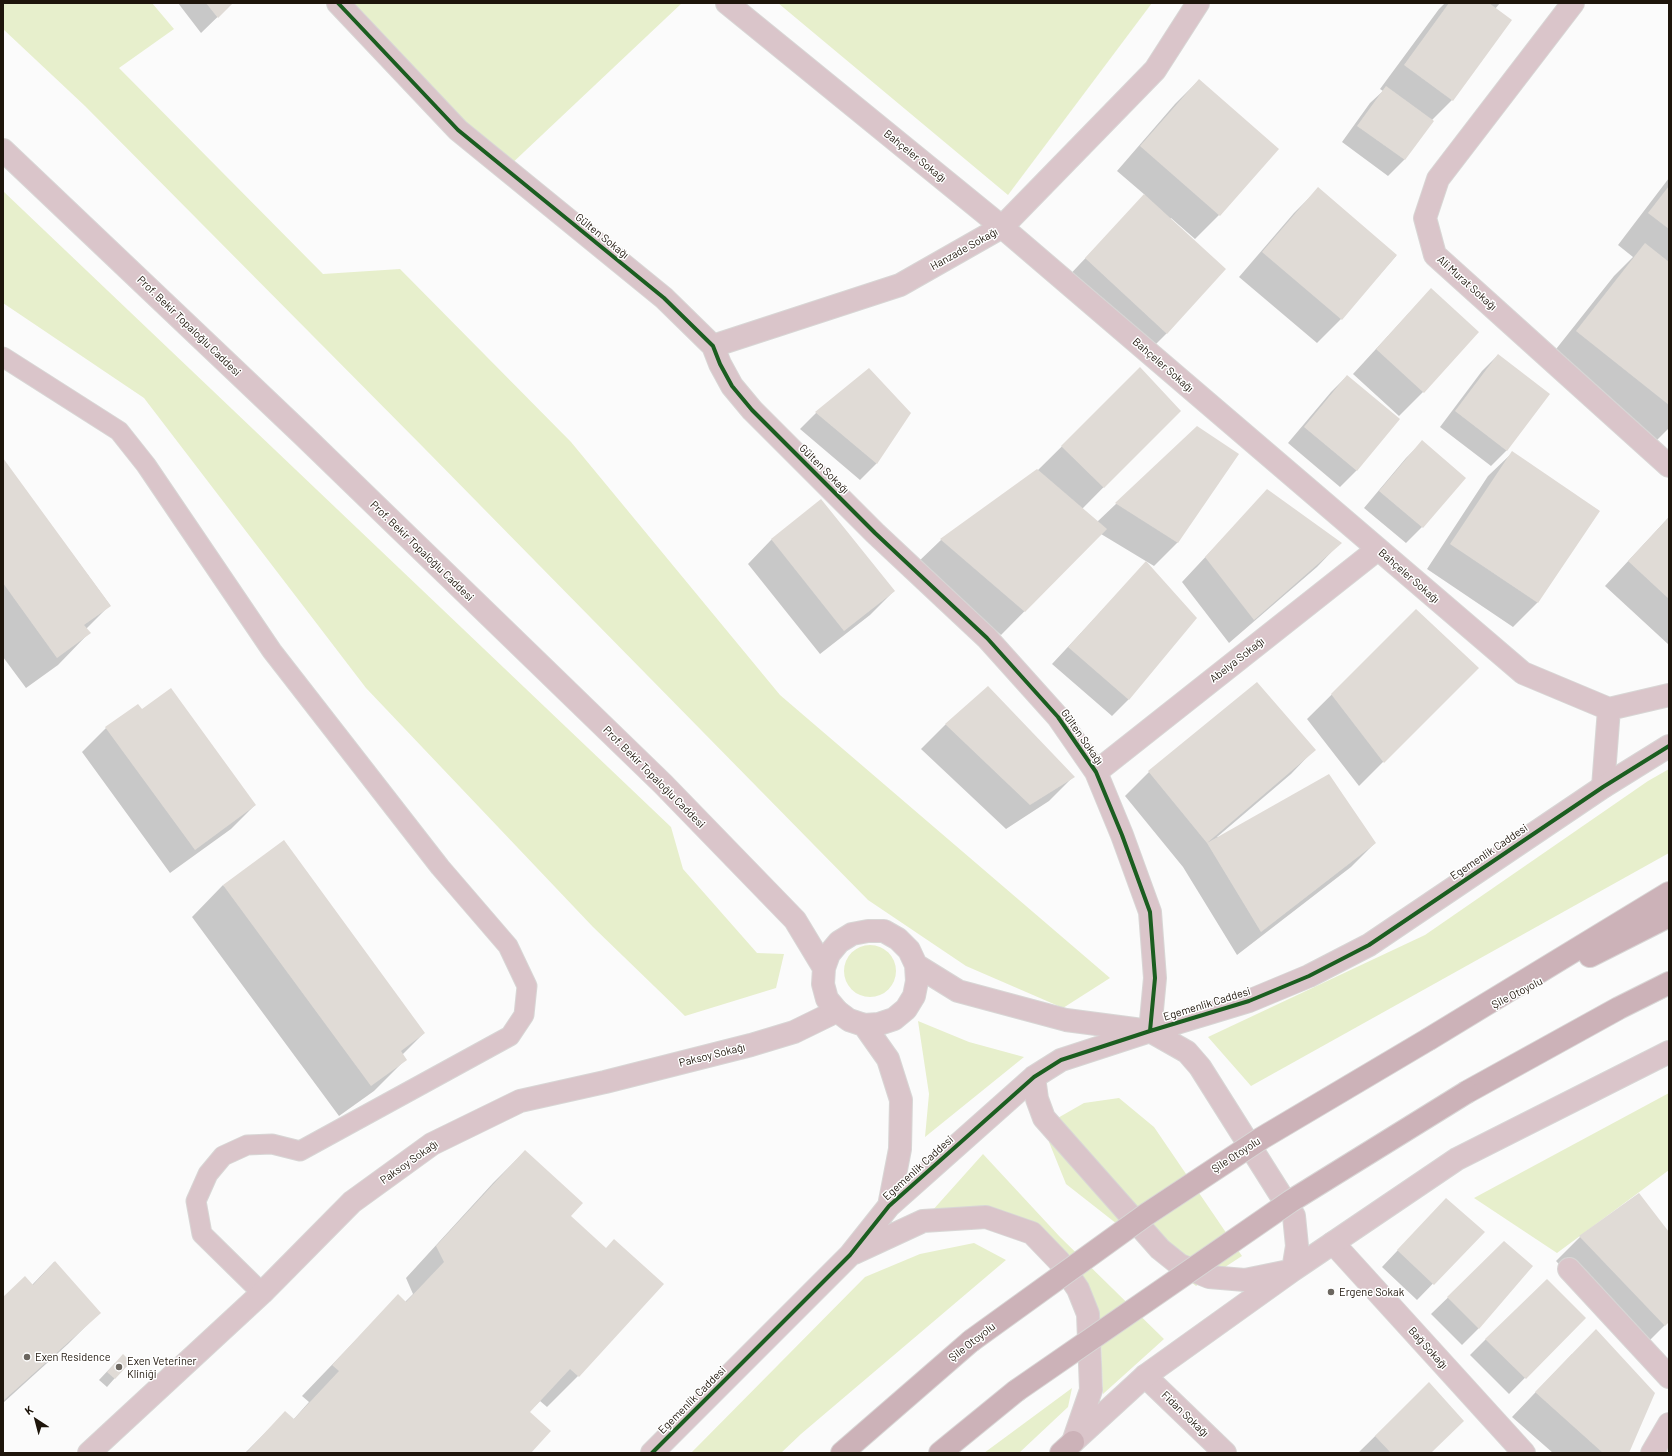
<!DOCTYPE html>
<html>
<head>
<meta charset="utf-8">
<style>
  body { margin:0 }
  #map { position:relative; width:1672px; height:1456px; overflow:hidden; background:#fbfbfb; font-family:Barlow,sans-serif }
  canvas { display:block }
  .frame { position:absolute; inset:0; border:4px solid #1e150b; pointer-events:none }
  .north { position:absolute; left:16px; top:1400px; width:40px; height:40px; -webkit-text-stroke:3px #fff; paint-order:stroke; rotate:324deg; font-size:11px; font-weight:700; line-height:16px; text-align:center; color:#1e150b }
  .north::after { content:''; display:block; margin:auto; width:14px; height:18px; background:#1e150b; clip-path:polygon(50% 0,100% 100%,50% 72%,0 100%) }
</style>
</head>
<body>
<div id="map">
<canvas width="1672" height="1456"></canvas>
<div class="frame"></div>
<div class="north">K</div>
</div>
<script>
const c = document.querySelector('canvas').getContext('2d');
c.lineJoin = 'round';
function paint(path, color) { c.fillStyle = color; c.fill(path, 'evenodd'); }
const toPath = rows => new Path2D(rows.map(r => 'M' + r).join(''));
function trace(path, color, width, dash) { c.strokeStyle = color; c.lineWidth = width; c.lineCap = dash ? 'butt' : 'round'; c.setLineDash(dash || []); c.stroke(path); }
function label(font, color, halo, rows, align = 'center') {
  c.font = font + ' Barlow,sans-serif'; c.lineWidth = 3; c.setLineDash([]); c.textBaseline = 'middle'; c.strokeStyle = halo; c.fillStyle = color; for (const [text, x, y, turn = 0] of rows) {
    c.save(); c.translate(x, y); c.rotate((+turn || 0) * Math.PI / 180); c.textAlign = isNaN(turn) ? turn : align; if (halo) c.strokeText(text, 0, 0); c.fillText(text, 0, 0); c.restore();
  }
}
const green = toPath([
  [3,3,152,3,174,29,119,68,323,274,400,269,571,442,780,695,1110,978,1063,1008,966,966,868,900,424,448,85,106,3,29],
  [327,3,682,3,507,168],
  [778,3,1152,3,1008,195],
  [3,191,671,827,683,869,757,953,784,954,776,988,685,1016,593,927,366,688,144,398,3,303],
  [1669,769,1669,853,1251,1086,1208,1037,1425,935,1648,781],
  '844 971a26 26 0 1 1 52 0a26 26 0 1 1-52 0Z',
  [918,1021,969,1042,1024,1057,925,1137,929,1094],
  [1669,1093,1669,1170,1557,1253,1474,1198],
  [1119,1098,1154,1127,1242,1256,1196,1286,1066,1184,1049,1142,1056,1119,1084,1103],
  [983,1154,1060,1237,1164,1339,1103,1394,1101,1343,1087,1299,1009,1225,923,1221],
  [974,1243,1006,1260,801,1434,781,1453,691,1453,865,1277,920,1254],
  [1072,1388,1068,1407,1019,1453,984,1453]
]);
const shadow = toPath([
  [178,3,232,3,201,33],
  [1445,3,1500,3,1495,9,1452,100,1432,120,1433,121,1404,160,1388,176,1342,142,1370,103,1383,91,1380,89,1439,9],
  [1199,80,1219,215,1195,239,1171,218,1170,219,1167,333,1143,357,1062,283,1145,195,1117,171,1175,104],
  [1669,178,1669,428,1651,446,1545,363,1614,276,1633,257,1618,245],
  [1318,189,1396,256,1341,319,1317,343,1239,277,1294,213],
  [1431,289,1423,392,1399,416,1353,374],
  [1498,355,1507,450,1491,466,1440,427,1482,371],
  [1140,369,1179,411,1082,509,1097,522,1197,427,1178,542,1154,566,1101,534,1001,635,917,563,941,540,1037,471],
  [1347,376,1399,419,1356,471,1340,487,1288,443,1331,392],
  [816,413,909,413,876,464,860,480,800,429],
  [1422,442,1422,527,1406,543,1364,508,1406,458],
  [1512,453,1599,511,1537,603,1513,627,1427,569,1488,476],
  [3,460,110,605,86,629,89,633,58,665,26,688,3,657],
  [1267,491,1340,543,1317,567,1229,643,1182,582],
  [821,500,894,591,870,615,820,654,748,564,771,540],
  [1669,517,1669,645,1605,586],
  [1146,563,1196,618,1128,700,1112,716,1052,664],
  [1416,611,1477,668,1359,786,1307,719],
  [988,688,1073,777,1049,801,1006,829,921,749,945,725],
  [142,710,255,805,231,829,170,873,82,752,106,728],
  [1314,750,1291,774,1217,837,1375,843,1351,867,1237,955,1183,867,1125,796,1149,772],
  [223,885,424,1033,402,1055,405,1060,374,1091,339,1116,192,917],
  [525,1151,569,1216,578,1376,547,1407,540,1401,529,1412,529,1453,245,1453,285,1413,293,1420,309,1402,302,1396,398,1296,405,1302,413,1294,406,1278,493,1183],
  [1430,1216,1483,1232,1417,1300,1382,1267],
  [1669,1233,1669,1321,1641,1349,1556,1261,1580,1237],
  [1504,1243,1532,1266,1478,1329,1462,1345,1431,1314],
  [54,1262,99,1313,68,1344,3,1403,3,1298,32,1285],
  [1584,1318,1509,1394,1470,1355,1486,1339],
  [1572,1354,1628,1453,1553,1453,1512,1417],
  [129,1362,107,1387,99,1380,115,1363],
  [1429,1383,1430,1453,1360,1453,1359,1452]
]);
const building = toPath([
  [206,3,233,3,218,18],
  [1449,3,1489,3,1512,20,1453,101,1404,65],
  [1199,79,1279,149,1220,216,1140,146],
  [1386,86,1434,121,1405,160,1357,126],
  [1669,186,1669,229,1648,213],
  [1318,187,1397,255,1342,320,1262,252],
  [1144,194,1226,269,1167,334,1085,258],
  [1645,243,1669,262,1669,405,1576,331],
  [1431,288,1479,332,1424,393,1376,349],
  [1498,354,1550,394,1507,451,1455,411],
  [1140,367,1181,411,1104,488,1061,446],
  [869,368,911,413,877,464,815,412],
  [1347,375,1400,419,1357,471,1304,427],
  [1197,426,1239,454,1178,543,1115,503],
  [1422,440,1466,478,1423,528,1379,491],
  [1512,451,1600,511,1538,603,1450,544],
  [3,458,111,606,84,625,91,633,57,658,3,583],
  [1037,469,1107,529,1025,612,940,539],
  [1267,489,1342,543,1254,620,1205,557],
  [821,499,895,591,844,631,771,539],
  [1669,517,1669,599,1628,561],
  [1146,561,1197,618,1129,700,1068,647],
  [1416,609,1479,668,1384,763,1331,694],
  [1257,682,1316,750,1207,843,1329,774,1376,843,1261,932,1207,843,1148,771],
  [988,686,1075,777,1030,805,945,724],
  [171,688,256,805,195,850,105,727,138,704,142,709],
  [284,840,425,1033,401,1051,407,1060,371,1086,223,885],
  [525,1150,583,1203,571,1216,606,1248,614,1239,664,1284,579,1377,570,1369,530,1412,551,1431,531,1453,246,1453,285,1411,294,1419,339,1371,332,1365,398,1294,406,1302,444,1262,436,1246],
  [1639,1193,1669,1232,1669,1322,1665,1326,1579,1236],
  [1446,1198,1485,1232,1434,1285,1397,1250],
  [1504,1241,1533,1266,1479,1329,1447,1297],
  [55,1261,101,1313,3,1401,3,1297,25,1276,33,1285],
  [1547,1279,1586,1318,1526,1379,1485,1339],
  [1596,1329,1655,1393,1629,1453,1603,1453,1535,1392],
  [123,1354,131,1362,115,1379,107,1372],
  [1429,1382,1464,1421,1431,1453,1391,1453,1375,1436]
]);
const service = toPath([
  [3,357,119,431,146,465,272,651,440,867,508,946,527,986,524,1015,510,1036,300,1151,272,1144,247,1145,223,1156,208,1174,196,1201,202,1234,262,1293]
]);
const minor = toPath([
  [338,3,458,130,664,298,713,346,720,364,732,386,752,410,875,533,987,638,1058,717,1096,772,1122,835,1150,912,1155,978,1150,1031],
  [727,3,1002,227,1523,673,1609,709],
  [1573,3,1438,179,1425,218,1435,255,1669,466],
  [713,346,900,285,1002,227,1155,70,1198,3],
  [1609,709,1669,695],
  [1096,772,1378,549],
  [1603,787,1609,709],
  [1333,1243,1524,1453],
  [1569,1269,1669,1377],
  [1145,1376,1225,1453],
  [89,1453,262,1293,352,1202,432,1144,520,1101,605,1082,751,1045,794,1032,837,1011],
  [1652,1453,1669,1424]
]);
const tertiary = toPath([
  [3,150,303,435,663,784,795,920,824,968],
  [916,965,917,981,914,996,906,1009,894,1019,879,1024,864,1025,849,1020,837,1011,827,999,823,984,824,968,829,954,839,942,852,934,868,931,884,931,898,939,909,950,916,965,958,991,1066,1020,1150,1031,1187,1052,1200,1067,1294,1216,1297,1246,1293,1270],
  [864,1025,888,1059,901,1100,900,1149,889,1206],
  [1034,1077,1037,1099,1044,1118,1160,1249,1180,1265,1209,1277,1245,1280,1284,1272],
  [854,1253,923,1221,986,1217,1032,1233,1059,1261,1078,1289,1088,1314,1091,1390,1074,1439],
  [1073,1442,1145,1376,1293,1270,1457,1159,1669,1052],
  [652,1453,850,1255,889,1206,1034,1077,1061,1060,1150,1031,1249,1001,1309,976,1369,945,1603,787,1669,746]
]);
const trunk = toPath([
  [1590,956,1669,916],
  [1429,1039,1669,893],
  [1467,1092,1619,1008,1669,983],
  [842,1453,971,1341],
  [940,1453,1016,1391],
  [1061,1453,1073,1442]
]);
const trunkBridge = toPath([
  [971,1341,1147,1214,1262,1138,1429,1039],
  [1016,1391,1291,1201,1467,1092]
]);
const cycleway = toPath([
  [338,3,458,130,664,298,713,346,720,364,732,386,752,410,875,533,987,638,1058,717,1096,772,1122,835,1150,912,1155,978,1150,1031],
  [652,1453,850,1255,889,1206,1034,1077,1061,1060,1150,1031,1249,1001,1309,976,1369,945,1603,787,1669,746]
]);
const markers = [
  [1331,1292,4,"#6b665f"],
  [27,1357,4,"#6b665f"],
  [119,1367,4,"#6b665f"]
];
const streetNames = [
  ["Bahçeler Sokağı",915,156,39],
  ["Gülten Sokağı",602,236,39],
  ["Hanzade Sokağı",964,249,-29],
  ["Ali Murat Sokağı",1467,283,42],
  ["Prof. Bekir Topaloğlu Caddesi",189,326,44],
  ["Bahçeler Sokağı",1163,365,41],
  ["Gülten Sokağı",824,469,45],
  ["Prof. Bekir Topaloğlu Caddesi",422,551,44],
  ["Bahçeler Sokağı",1409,576,41],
  ["Abelya Sokağı",1237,660,-38],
  ["Gülten Sokağı",1082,737,55],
  ["Prof. Bekir Topaloğlu Caddesi",654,777,45],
  ["Egemenlik Caddesi",1489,852,-34],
  ["Şile Otoyolu",1517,993,-27],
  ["Egemenlik Caddesi",1207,1004,-17],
  ["Paksoy Sokağı",712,1055,-14],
  ["Şile Otoyolu",1236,1155,-33],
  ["Paksoy Sokağı",409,1162,-35],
  ["Egemenlik Caddesi",918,1168,-42],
  ["Şile Otoyolu",972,1342,-38],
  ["Bağ Sokağı",1428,1348,48],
  ["Egemenlik Caddesi",692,1400,-45],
  ["Fidan Sokağı",1185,1414,44]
];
const poiNames = [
  ["Ergene Sokak",1339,1292],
  ["Exen Residence",35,1357],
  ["Exen Veteriner",127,1361],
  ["Kliniği",127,1374]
];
paint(green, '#e7efcc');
paint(shadow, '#0003');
paint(building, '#e0dbd6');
trace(service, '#d8d6d5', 21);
trace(minor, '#d8d6d5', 24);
trace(tertiary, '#d8d6d5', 24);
trace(trunk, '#d8d6d5', 24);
trace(service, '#dac5ca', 19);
trace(minor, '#dac5ca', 22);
trace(tertiary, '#dac5ca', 22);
trace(trunk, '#ccb2b8', 22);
trace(trunkBridge, '#d8d6d5', 24, []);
trace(trunkBridge, '#ccb2b8', 22);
trace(cycleway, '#1b5e20', 4);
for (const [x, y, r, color] of markers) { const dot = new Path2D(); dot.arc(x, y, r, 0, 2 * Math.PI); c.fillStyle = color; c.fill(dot); trace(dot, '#fff', 1.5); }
label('11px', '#1e150b', '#fff', streetNames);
label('11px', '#1e150b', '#fff', poiNames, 'left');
</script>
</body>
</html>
